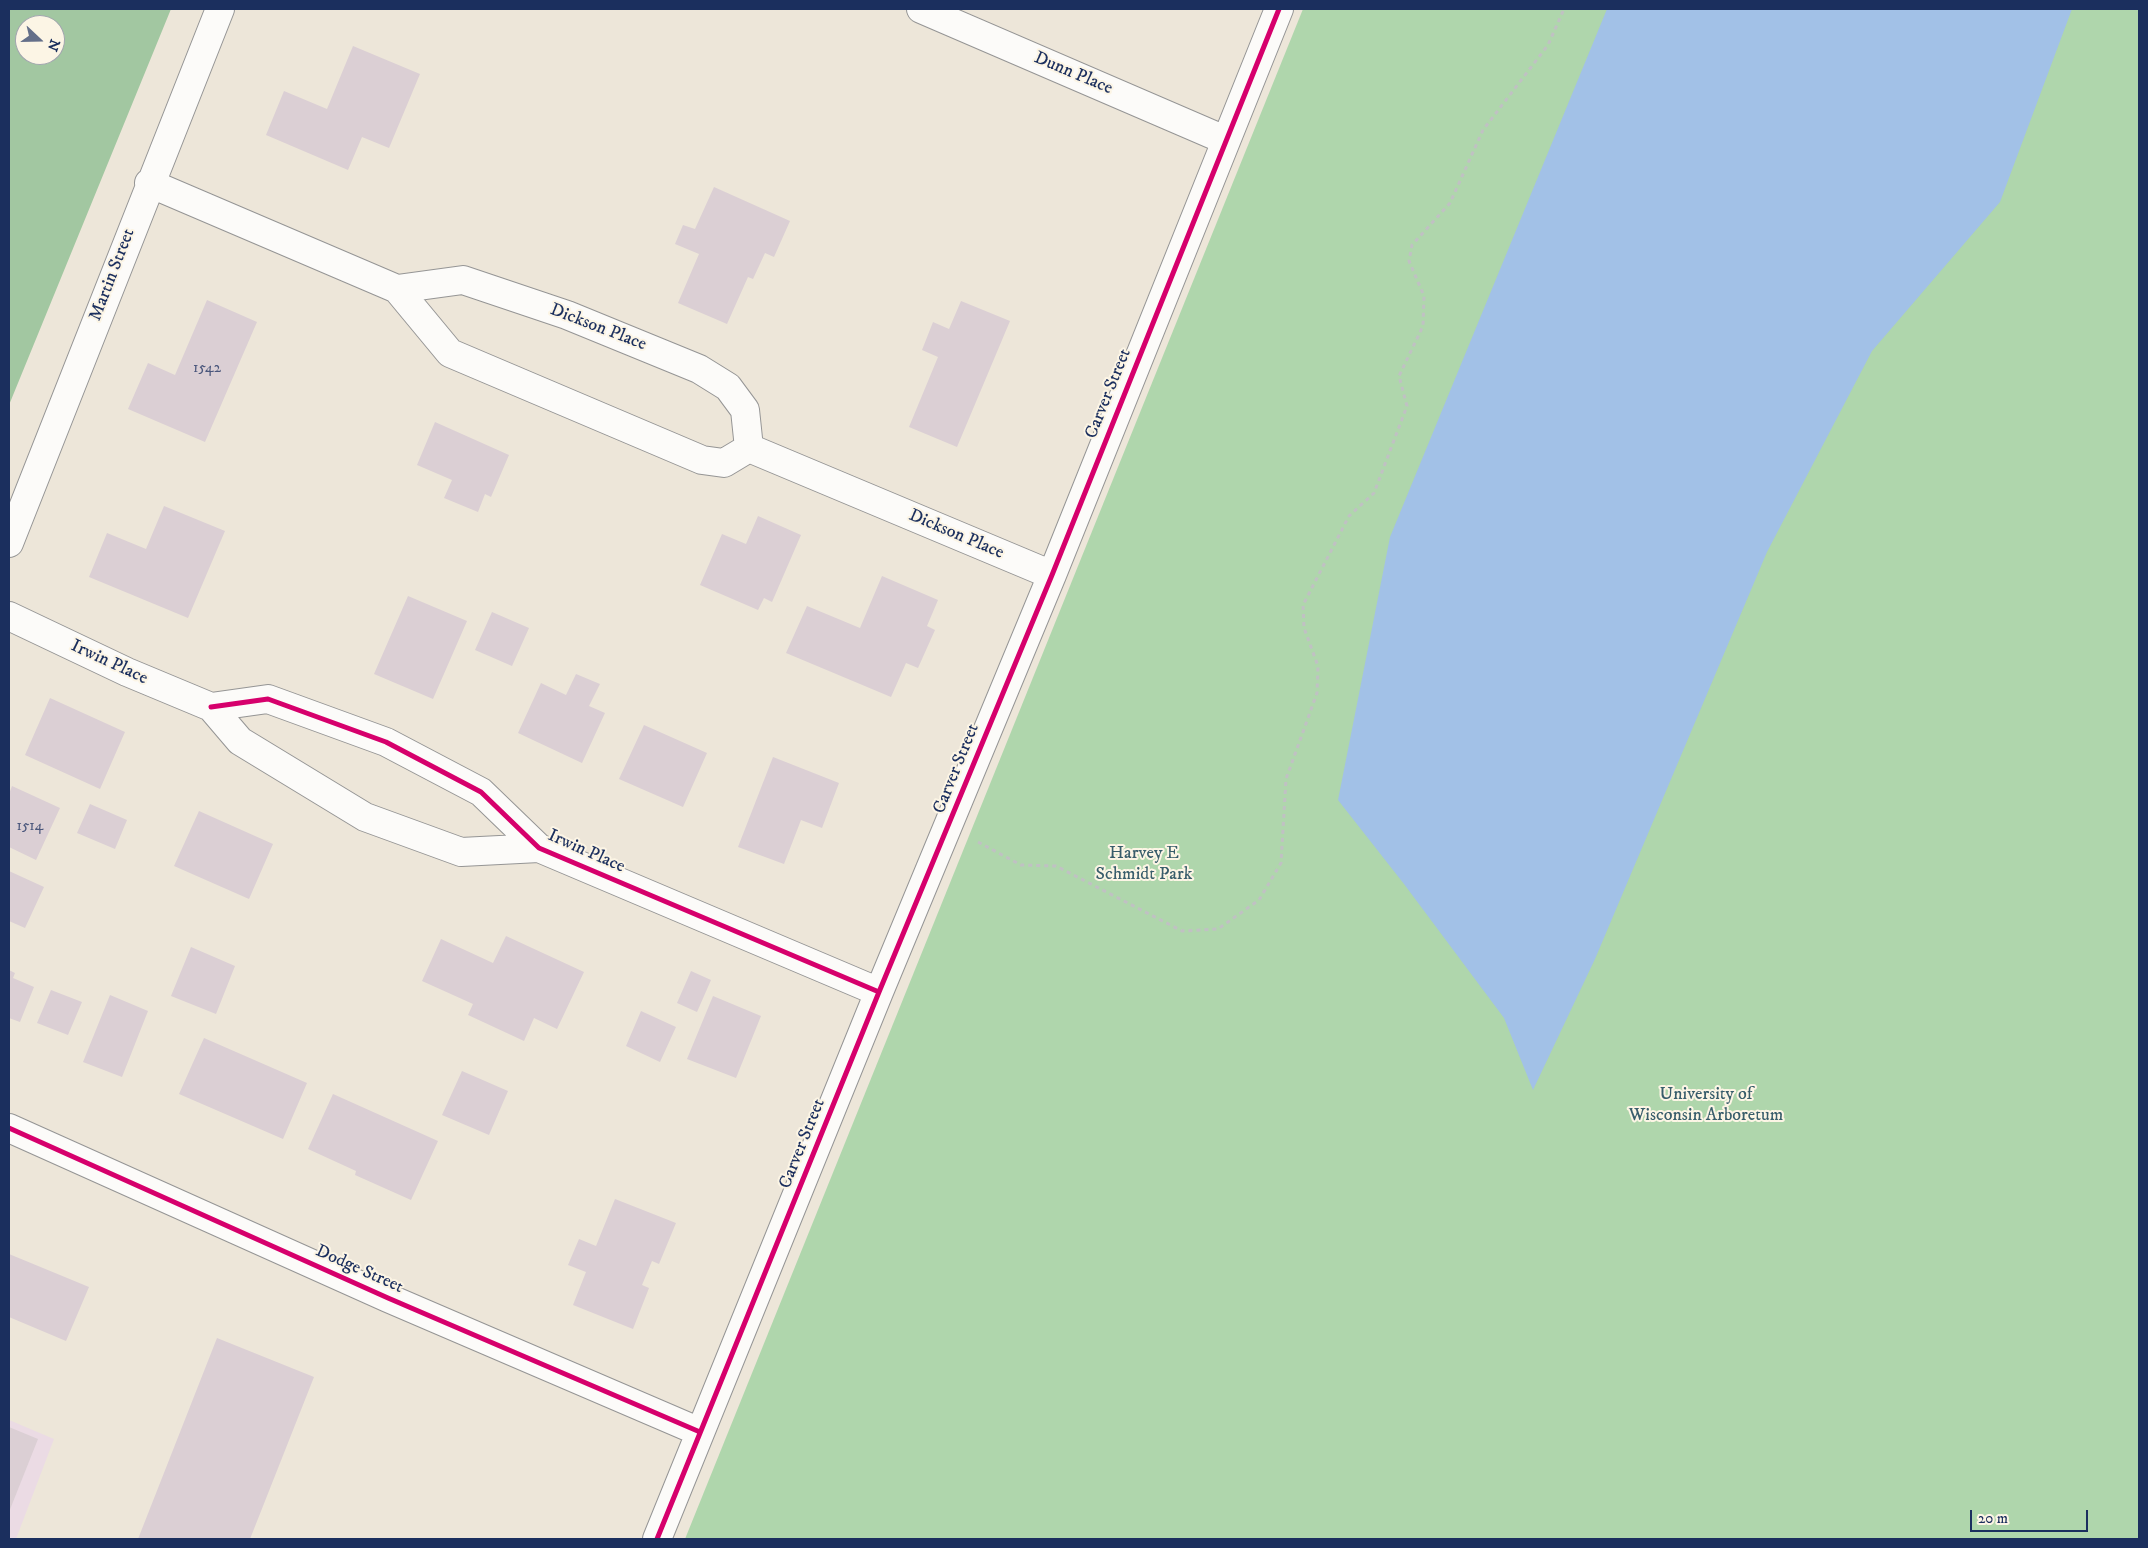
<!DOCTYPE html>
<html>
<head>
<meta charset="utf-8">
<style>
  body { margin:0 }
  #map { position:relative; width:2148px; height:1548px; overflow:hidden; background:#ede6d9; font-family:"IM FELL DW Pica",serif }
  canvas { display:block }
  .frame { position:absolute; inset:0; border:10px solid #1b2f5e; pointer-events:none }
  .north { position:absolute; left:15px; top:15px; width:50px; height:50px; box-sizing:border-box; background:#fcf5e5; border:1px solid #a2a6af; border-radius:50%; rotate:111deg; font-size:14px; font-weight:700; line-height:20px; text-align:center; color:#1b2f5e }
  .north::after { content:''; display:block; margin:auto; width:18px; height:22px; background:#646f89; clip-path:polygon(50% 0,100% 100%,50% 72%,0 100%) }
  .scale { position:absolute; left:1970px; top:1510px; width:118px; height:22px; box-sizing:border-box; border:2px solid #1b2f5e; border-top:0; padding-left:6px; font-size:15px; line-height:18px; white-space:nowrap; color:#1b2f5e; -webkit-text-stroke:4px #fcf5e5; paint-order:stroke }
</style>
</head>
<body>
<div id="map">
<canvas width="2148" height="1548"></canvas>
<div class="frame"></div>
<div class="north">N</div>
<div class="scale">20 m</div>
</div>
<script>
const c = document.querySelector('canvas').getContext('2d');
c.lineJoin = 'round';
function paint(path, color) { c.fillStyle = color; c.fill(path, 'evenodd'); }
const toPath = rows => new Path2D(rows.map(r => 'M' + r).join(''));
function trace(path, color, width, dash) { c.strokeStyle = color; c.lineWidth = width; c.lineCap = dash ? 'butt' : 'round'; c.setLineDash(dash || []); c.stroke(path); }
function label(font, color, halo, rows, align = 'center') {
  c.font = font + ' "IM FELL DW Pica",serif'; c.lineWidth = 4; c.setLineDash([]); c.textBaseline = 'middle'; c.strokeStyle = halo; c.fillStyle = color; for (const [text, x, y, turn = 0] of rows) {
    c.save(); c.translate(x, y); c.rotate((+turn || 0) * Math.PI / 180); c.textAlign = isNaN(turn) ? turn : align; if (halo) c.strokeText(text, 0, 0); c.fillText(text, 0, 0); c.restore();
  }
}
const built = toPath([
  [9,1420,54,1439,16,1539,9,1539]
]);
const green = toPath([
  [1303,9,2139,9,2139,1539,685,1539]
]);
const forest = toPath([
  [9,9,171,9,9,405],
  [25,25,55,25,55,55,25,55]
]);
const water = toPath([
  [1607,9,2072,9,2000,202,1872,351,1767,552,1595,959,1533,1090,1504,1018,1404,884,1338,800,1390,537]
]);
const building = toPath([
  [353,46,420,74,389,148,362,137,348,170,266,135,284,91,327,109],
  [714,187,790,221,774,257,765,253,753,279,748,277,727,324,678,303,699,254,675,244,683,225,695,229],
  [207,300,257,322,205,442,128,409,148,363,175,375],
  [961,301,1010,321,957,447,909,427,938,357,922,350,933,322,949,329],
  [435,422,509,455,491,497,485,494,478,512,444,498,452,480,417,465],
  [164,506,225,531,188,618,89,577,107,533,146,549],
  [758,516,801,535,772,602,764,598,758,610,700,585,722,534,746,544],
  [882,576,938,600,927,626,935,630,918,668,906,663,891,697,786,653,807,606,860,628],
  [408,596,467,621,433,699,374,674],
  [492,612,529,628,512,666,475,650],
  [576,674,600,684,589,706,605,713,582,763,518,733,541,683,566,695],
  [50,698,125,732,100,789,25,755],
  [644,725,707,753,683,807,619,779],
  [773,757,839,783,822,828,801,820,784,864,738,847],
  [12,786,60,808,36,860,9,847,9,794],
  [90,804,127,820,115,849,77,833],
  [199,811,273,844,249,899,174,866],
  [9,871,44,887,25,928,9,921],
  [506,936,584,972,557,1029,534,1018,524,1041,468,1015,473,1004,422,981,441,939,493,963],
  [191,947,235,966,216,1014,171,996],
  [9,970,15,973,13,978,34,987,20,1022,9,1018],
  [691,971,711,980,697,1012,677,1003],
  [51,990,82,1002,68,1035,37,1023],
  [110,995,148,1011,122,1077,83,1062],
  [713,996,761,1016,736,1078,687,1059],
  [641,1011,676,1027,660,1062,626,1046],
  [204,1038,307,1083,283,1139,179,1094],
  [462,1071,508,1091,489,1135,442,1115],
  [333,1094,438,1141,411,1200,355,1175,356,1171,308,1149],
  [615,1199,676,1223,659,1264,652,1261,642,1285,649,1288,633,1329,573,1305,586,1272,568,1265,579,1239,596,1246],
  [9,1254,89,1287,66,1341,9,1317],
  [217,1338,314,1377,250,1539,138,1539],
  [9,1427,38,1439,9,1512]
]);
const path = toPath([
  [978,842,1021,865,1056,866,1182,931,1218,929,1259,900,1281,863,1286,779,1317,693,1318,666,1304,628,1303,605,1349,516,1374,493,1407,406,1399,376,1423,326,1424,296,1409,261,1412,245,1450,203,1483,130,1548,45,1564,9]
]);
const street = toPath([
  [921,9,1225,140],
  [149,183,397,289,450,353,702,460,724,463,749,448],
  [397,289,463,280,567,315,699,369,728,387,745,410,749,448],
  [749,448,1052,575],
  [9,543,220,9],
  [9,616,127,672,211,707,240,741,365,817,461,852,539,848],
  [211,707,268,699,386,742,481,792,539,848,879,992],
  [9,1128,388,1298,700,1432],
  [657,1539,879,992,1052,575,1279,9]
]);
const cycleway = toPath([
  [211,707,268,699,386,742,481,792,539,848,879,992],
  [9,1128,388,1298,700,1432],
  [657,1539,879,992,1052,575,1279,9]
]);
const numberNames = [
  ["1542",207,369],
  ["1514",30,827]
];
const streetNames = [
  ["Dunn Place",1073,74,23],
  ["Martin Street",113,275,-69],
  ["Dickson Place",598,328,21],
  ["Carver Street",1109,394,-68],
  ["Dickson Place",956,535,23],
  ["Irwin Place",109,663,25],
  ["Carver Street",957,769,-68],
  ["Irwin Place",586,852,24],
  ["Carver Street",803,1144,-68],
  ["Dodge Street",359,1270,24]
];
const parkNames = [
  ["Harvey E",1144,854],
  ["Schmidt Park",1144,875],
  ["University of",1706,1095],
  ["Wisconsin Arboretum",1706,1116]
];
paint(built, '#ebdbe4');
paint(green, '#afd6ac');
paint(forest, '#a2c7a1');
paint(water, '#a2c1e7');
paint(building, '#dbcfd4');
trace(street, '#959595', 30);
trace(path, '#c0c1c3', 3, [4, 4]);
trace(street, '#fcfbf9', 28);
trace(cycleway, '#d6006c', 5);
label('15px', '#4b577c', null, numberNames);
label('18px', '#1b2f5e', '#fcf5e5', streetNames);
label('18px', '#385d6b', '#fcf5e5', parkNames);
</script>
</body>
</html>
